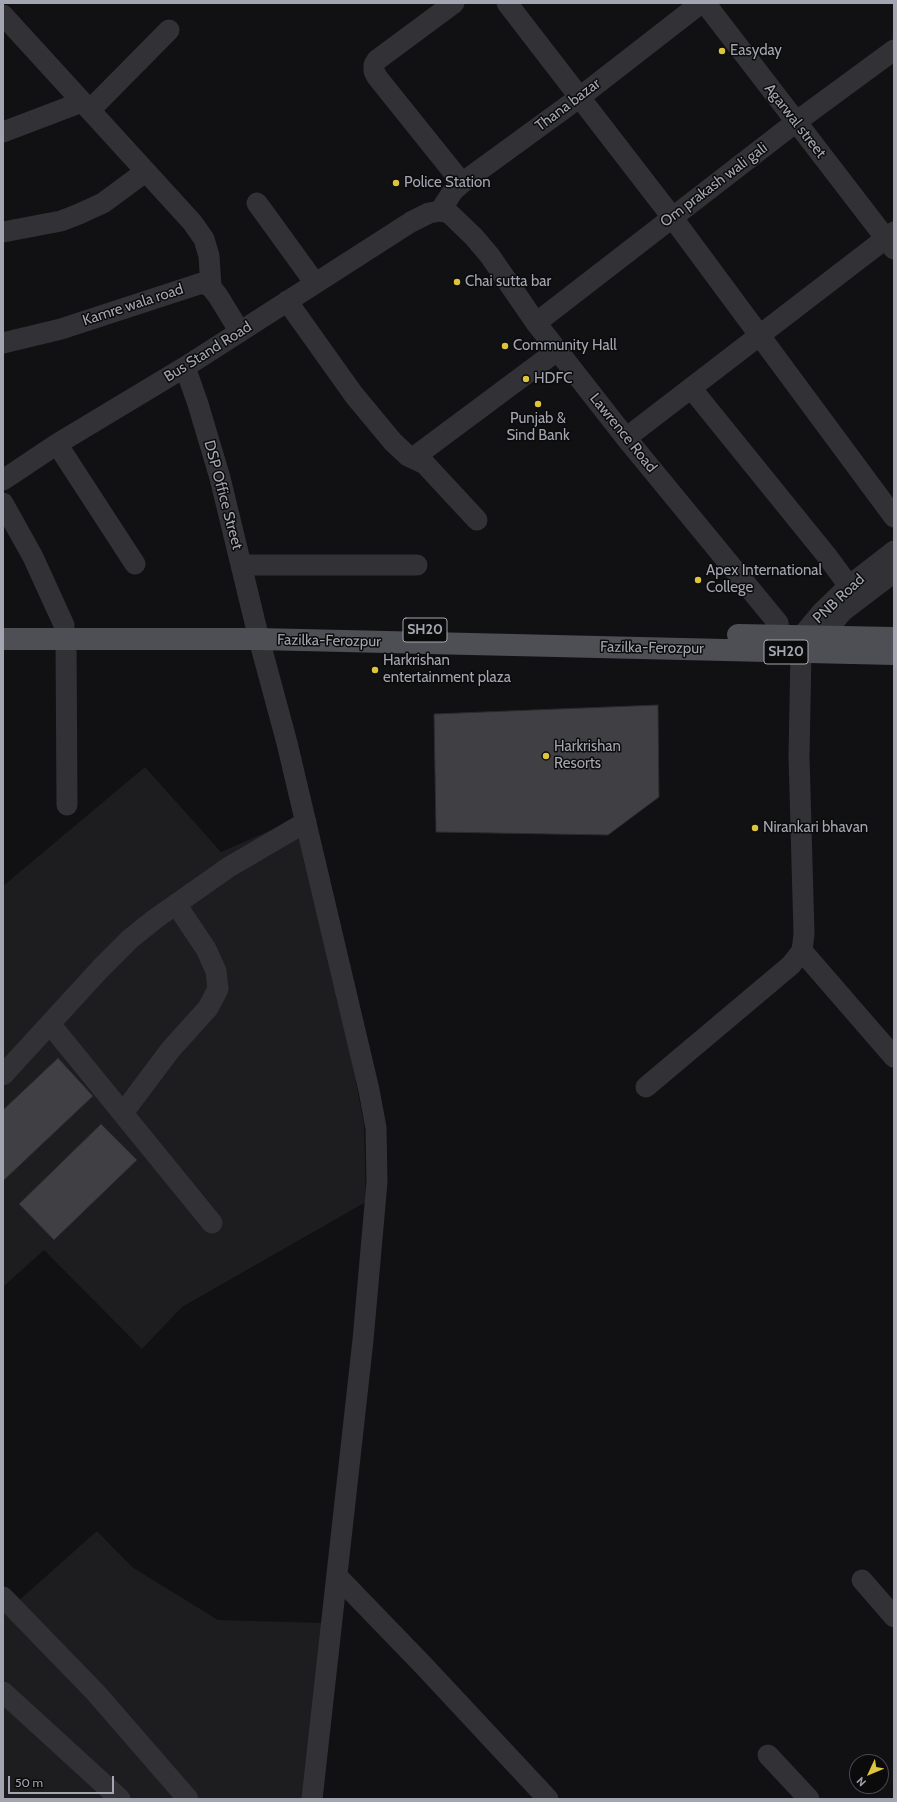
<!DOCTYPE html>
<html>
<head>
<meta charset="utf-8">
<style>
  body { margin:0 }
  #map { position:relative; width:897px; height:1802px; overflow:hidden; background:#111012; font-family:Cabin,sans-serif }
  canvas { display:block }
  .frame { position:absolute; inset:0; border:4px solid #a3a5b1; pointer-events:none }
  .north { position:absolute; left:849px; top:1754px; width:40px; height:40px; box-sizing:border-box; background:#0c0b0c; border:1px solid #48494e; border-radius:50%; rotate:226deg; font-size:11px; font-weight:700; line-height:16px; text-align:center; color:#a3a5b1 }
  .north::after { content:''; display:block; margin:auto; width:14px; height:18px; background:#dec43c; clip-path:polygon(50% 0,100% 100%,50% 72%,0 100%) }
  .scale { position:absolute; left:8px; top:1776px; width:106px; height:18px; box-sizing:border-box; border:2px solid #a3a5b1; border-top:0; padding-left:5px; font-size:12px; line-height:14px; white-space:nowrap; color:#a3a5b1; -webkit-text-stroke:3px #0c0b0c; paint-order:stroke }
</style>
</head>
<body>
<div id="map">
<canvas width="897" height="1802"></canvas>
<div class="frame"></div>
<div class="north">N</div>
<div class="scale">50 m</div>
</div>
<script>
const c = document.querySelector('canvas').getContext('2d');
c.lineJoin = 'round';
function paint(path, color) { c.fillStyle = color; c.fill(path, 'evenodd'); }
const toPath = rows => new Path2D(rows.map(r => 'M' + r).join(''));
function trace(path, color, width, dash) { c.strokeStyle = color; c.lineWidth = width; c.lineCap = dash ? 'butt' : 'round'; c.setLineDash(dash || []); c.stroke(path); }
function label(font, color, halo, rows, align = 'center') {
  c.font = font + ' Cabin,sans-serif'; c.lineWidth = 3; c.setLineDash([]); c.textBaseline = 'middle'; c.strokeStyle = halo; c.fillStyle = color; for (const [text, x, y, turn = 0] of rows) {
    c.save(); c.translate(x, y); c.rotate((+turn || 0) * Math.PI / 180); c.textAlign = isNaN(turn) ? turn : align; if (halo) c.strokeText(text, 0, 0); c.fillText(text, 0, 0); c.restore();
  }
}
const built = toPath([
  [145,767,221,852,305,815,364,1124,366,1202,182,1307,142,1349,44,1250,3,1287,3,886],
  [97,1531,132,1567,218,1620,323,1623,306,1799,3,1799,3,1587,17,1602]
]);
const building = toPath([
  [658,705,659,797,608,835,436,832,434,714,658,705],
  [58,1058,93,1096,3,1181,3,1110,58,1058],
  [101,1124,137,1160,54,1240,19,1204,101,1124]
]);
const minor = toPath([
  [454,3,377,60,374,65,374,71,377,77,462,183],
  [507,3,672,217,894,517],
  [705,3,894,249],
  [3,15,192,222,204,239,209,256,211,287],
  [90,110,169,30],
  [3,132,82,102],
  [257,203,315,283],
  [440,211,453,191,462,183,580,97,701,3],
  [3,232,61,221,79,214,103,203,145,172],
  [287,301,354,395,393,442,408,456,425,464,477,520],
  [536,323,796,122,894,50],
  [3,343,61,329,202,283,211,287,218,296,240,332],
  [185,367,198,404,220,478,259,639,287,743,369,1090,376,1128,377,1182,363,1340,312,1799],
  [691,388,827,556,849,586,860,598],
  [626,438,894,232],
  [57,444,135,564],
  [413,458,558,350],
  [3,480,57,444,185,367,411,222,429,213,440,211,449,213,474,237,490,256,536,323,626,438,778,623,780,636,778,651],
  [3,503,33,557,64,625],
  [242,565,417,565],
  [66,639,67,805],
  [812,647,843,611,894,572],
  [792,648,822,612,849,586,894,551],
  [802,951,894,1057],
  [50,1024,212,1223],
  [3,1075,101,968,130,939,155,919,229,867,306,822],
  [646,1087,791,965,802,951,804,934,799,756,801,652],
  [123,1113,171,1049,208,1008,218,989,216,971,206,949,176,904],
  [337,1576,423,1665,548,1799],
  [862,1580,894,1617],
  [3,1597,96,1693,188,1799],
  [3,1692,120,1799],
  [768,1755,809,1799]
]);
const major = toPath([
  [738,635,894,638],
  [3,639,259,639,894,654]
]);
const markers = [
  [722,51,4,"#dec43c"],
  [396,183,4,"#dec43c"],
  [457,282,4,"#dec43c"],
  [505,346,4,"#dec43c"],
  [526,379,4,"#dec43c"],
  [538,404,4,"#dec43c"],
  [698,580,4,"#dec43c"],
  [375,670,4,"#dec43c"],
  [546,756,4,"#dec43c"],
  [755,828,4,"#dec43c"]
];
const shields = [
  [425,630,44],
  [786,652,44]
];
const shieldNames = [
  ["SH20",425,630],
  ["SH20",786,652]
];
const poiNames = [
  ["Easyday",730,51],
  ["Police Station",404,183],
  ["Chai sutta bar",465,282],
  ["Community Hall",513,346],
  ["HDFC",534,379],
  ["Punjab &",538,419,"center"],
  ["Sind Bank",538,436,"center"],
  ["Apex International",706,571],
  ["College",706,588],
  ["Harkrishan",383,661],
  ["entertainment plaza",383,678],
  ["Harkrishan",554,747],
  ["Resorts",554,764],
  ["Nirankari bhavan",763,828]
];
const streetNames = [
  ["Thana bazar",568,105,-37],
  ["Agarwal street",795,121,52],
  ["Om prakash wali gali",714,185,-37],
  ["Kamre wala road",133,305,-18],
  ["Bus Stand Road",208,352,-32],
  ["Lawrence Road",623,433,51],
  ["DSP Office Street",223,495,75],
  ["PNB Road",839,599,-43],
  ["Fazilka-Ferozpur",329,641,1],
  ["Fazilka-Ferozpur",652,648,1]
];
paint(built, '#1d1c1e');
paint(building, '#404044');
trace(building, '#2b2a2d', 1);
trace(minor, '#323236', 21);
trace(major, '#4e4e55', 22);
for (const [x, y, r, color] of markers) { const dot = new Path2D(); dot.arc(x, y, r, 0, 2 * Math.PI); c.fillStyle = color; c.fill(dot); trace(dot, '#0c0b0c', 1.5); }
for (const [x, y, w] of shields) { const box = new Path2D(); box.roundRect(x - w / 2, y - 12, w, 24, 3); c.fillStyle = '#0c0b0c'; c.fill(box); trace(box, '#a3a5b1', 1); }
label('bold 14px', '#a3a5b1', null, shieldNames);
label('15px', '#a3a5b1', '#0c0b0c', poiNames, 'left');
label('15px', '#a3a5b1', '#0c0b0c', streetNames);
</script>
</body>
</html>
